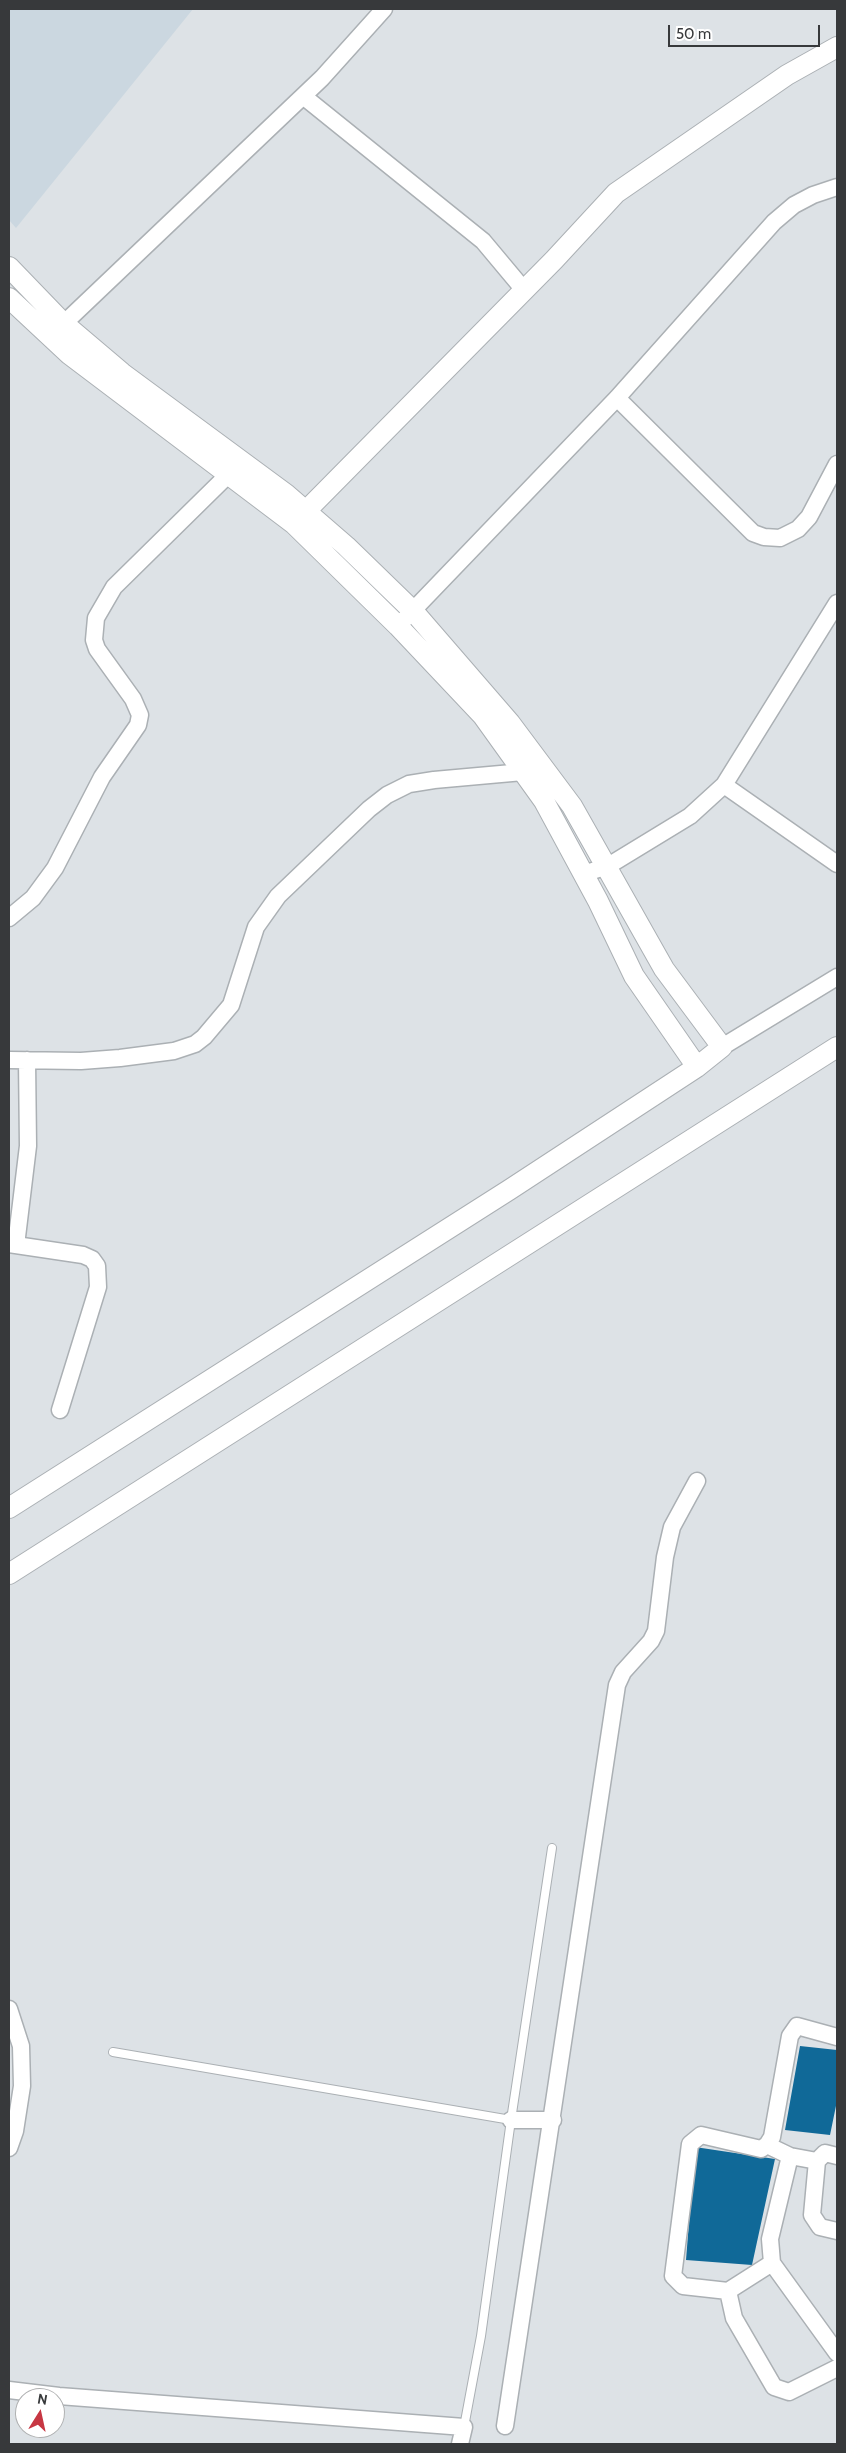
<!DOCTYPE html>
<html>
<head>
<meta charset="utf-8">
<style>
  body { margin:0 }
  #map { position:relative; width:846px; height:2453px; overflow:hidden; background:#dde2e6; font-family:Cabin,sans-serif }
  canvas { display:block }
  .frame { position:absolute; inset:0; border:10px solid #37393b; pointer-events:none }
  .north { position:absolute; left:15px; top:2388px; width:50px; height:50px; box-sizing:border-box; background:#fff; border:1px solid #afb0b1; border-radius:50%; rotate:10deg; font-size:14px; font-weight:700; line-height:20px; text-align:center; color:#37393b }
  .north::after { content:''; display:block; margin:auto; width:18px; height:22px; background:#c73743; clip-path:polygon(50% 0,100% 100%,50% 72%,0 100%) }
  .scale { position:absolute; left:668px; top:25px; width:152px; height:22px; box-sizing:border-box; border:2px solid #37393b; border-top:0; padding-left:6px; font-size:15px; line-height:18px; white-space:nowrap; color:#37393b; -webkit-text-stroke:4px #fff; paint-order:stroke }
</style>
</head>
<body>
<div id="map">
<canvas width="846" height="2453"></canvas>
<div class="frame"></div>
<div class="north">N</div>
<div class="scale">50 m</div>
</div>
<script>
const c = document.querySelector('canvas').getContext('2d');
c.lineJoin = 'round';
function paint(path, color) { c.fillStyle = color; c.fill(path, 'evenodd'); }
const toPath = rows => new Path2D(rows.map(r => 'M' + r).join(''));
function trace(path, color, width, dash) { c.strokeStyle = color; c.lineWidth = width; c.lineCap = dash ? 'butt' : 'round'; c.setLineDash(dash || []); c.stroke(path); }
const built = toPath([
  [9,9,193,9,16,228,9,220]
]);
const building = toPath([
  [800,2046,837,2050,837,2101,830,2135,785,2130],
  [695,2147,775,2159,752,2265,686,2260]
]);
const service = toPath([
  [113,2052,511,2120],
  [464,2427,481,2336,511,2120,552,1848]
]);
const minor = toPath([
  [303,96,483,241,524,290],
  [56,331,322,78,384,9],
  [617,398,753,533,764,537,780,538,798,529,809,517,837,464],
  [398,626,617,398,774,222,794,205,813,195,837,187],
  [724,785,837,864],
  [583,874,608,866,690,816,724,785,837,603],
  [9,918,33,898,55,868,102,777,138,725,140,715,133,699,97,649,94,640,96,618,114,587,236,467],
  [722,1047,837,977],
  [9,1060,81,1061,120,1058,174,1051,195,1044,204,1037,231,1005,256,927,278,896,369,809,387,795,409,784,434,780,523,772],
  [9,1244,83,1255,92,1259,97,1266,98,1287,60,1410],
  [16,1245,28,1146,27,1060],
  [9,2009,21,2046,22,2086,15,2131,9,2148],
  [511,2120,553,2120],
  [767,2145,790,2156,817,2161],
  [837,2156,825,2153,817,2161,812,2215,820,2227,837,2231],
  [772,2263,770,2239,790,2156],
  [728,2291,683,2286,673,2276,690,2144,701,2135,761,2149,767,2145,772,2137,790,2036,797,2026,837,2037],
  [837,2353,772,2263,728,2291,734,2318,774,2387,789,2392,837,2368],
  [9,2390,59,2396,464,2427,460,2444],
  [505,2426,617,1685,623,1672,651,1641,656,1631,665,1557,672,1527,697,1481]
]);
const tertiary = toPath([
  [9,267,63,323,122,373,286,494,346,546,414,612,510,723,572,806,664,969,722,1047,697,1067,509,1190,9,1508],
  [9,298,69,354,294,524,398,626,483,716,544,801,598,901,634,976,697,1067],
  [298,519,554,260,616,193,787,75,837,47],
  [9,1574,837,1047]
]);
paint(built, '#cbd7e0');
paint(building, '#106998');
trace(service, '#abb0b4', 10);
trace(minor, '#abb0b4', 19);
trace(tertiary, '#abb0b4', 22);
trace(service, '#fff', 8);
trace(minor, '#fff', 16);
trace(tertiary, '#fff', 20);
</script>
</body>
</html>
